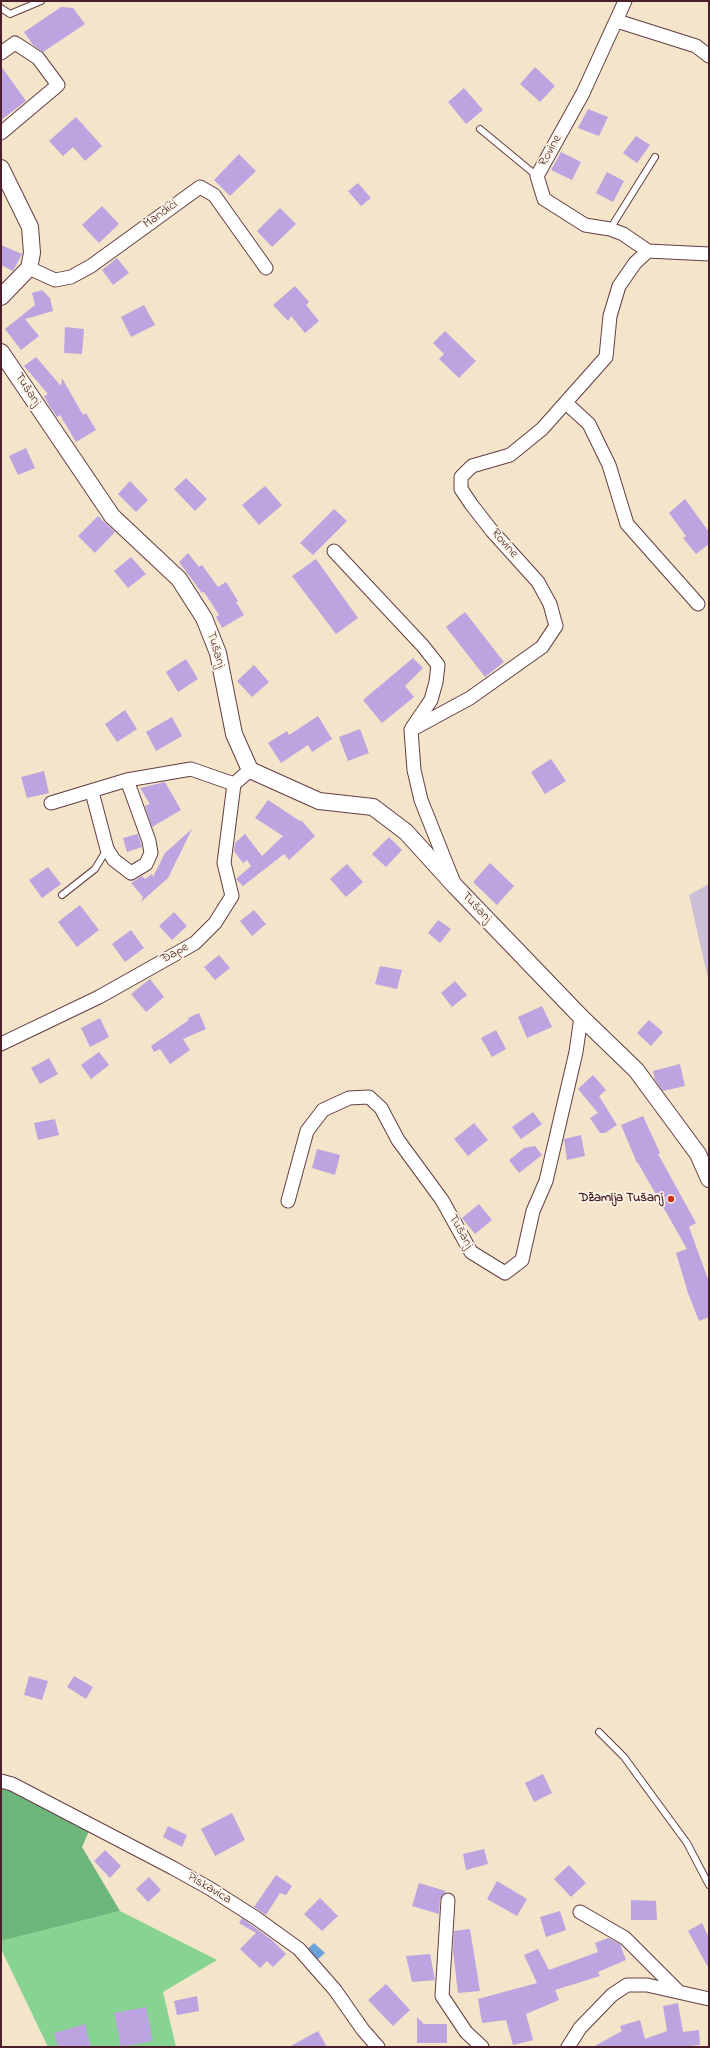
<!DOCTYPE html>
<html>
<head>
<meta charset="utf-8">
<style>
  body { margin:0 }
  #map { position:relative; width:710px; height:2048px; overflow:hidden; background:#f4e4c9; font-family:"Indie Flower",sans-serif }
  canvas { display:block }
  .frame { position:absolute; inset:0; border:2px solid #4a1f2b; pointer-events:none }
</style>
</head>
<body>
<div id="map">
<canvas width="710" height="2048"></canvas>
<div class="frame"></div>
</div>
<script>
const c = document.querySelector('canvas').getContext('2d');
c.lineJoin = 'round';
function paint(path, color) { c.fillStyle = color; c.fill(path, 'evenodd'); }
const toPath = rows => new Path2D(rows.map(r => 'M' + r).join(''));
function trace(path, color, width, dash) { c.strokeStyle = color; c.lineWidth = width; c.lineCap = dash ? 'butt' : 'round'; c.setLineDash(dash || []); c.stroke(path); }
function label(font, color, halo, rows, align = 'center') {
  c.font = font + ' "Indie Flower",sans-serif'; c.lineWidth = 3.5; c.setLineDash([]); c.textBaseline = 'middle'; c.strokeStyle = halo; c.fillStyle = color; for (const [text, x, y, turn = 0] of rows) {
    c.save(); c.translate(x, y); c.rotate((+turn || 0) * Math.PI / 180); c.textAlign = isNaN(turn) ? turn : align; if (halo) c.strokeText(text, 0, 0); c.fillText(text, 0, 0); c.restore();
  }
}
const industrial = toPath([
  [709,884,709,983,689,895]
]);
const green = toPath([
  [120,1911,217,1960,163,1992,176,2047,48,2047,1,1949,1,1941]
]);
const forest = toPath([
  [1,1779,94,1820,82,1847,120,1911,1,1941]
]);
const water = toPath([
  [314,1943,325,1953,310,1966,301,1955]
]);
const building = toPath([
  [61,7,73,8,85,24,43,52,33,45,24,32],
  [1,66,26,101,1,120],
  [535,67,555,86,540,102,520,84],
  [464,88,483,110,466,124,448,102],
  [588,109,608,117,599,136,578,128],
  [76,117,102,146,85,161,73,147,63,156,49,141],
  [636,136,650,145,637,163,623,153],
  [561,152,581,162,572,180,551,170],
  [239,154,256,171,230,196,214,180],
  [607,172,624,181,613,202,596,193],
  [358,183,371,198,361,206,348,191],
  [102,206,119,224,99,243,82,225],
  [280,208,296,224,272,247,257,231],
  [1,245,22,254,13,271,1,265],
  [117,258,129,273,113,285,102,270],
  [295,286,309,302,306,305,319,321,305,333,291,316,288,321,273,305],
  [42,290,50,298,53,311,25,319,39,336,21,350,5,329,35,305,32,293],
  [144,305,155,325,131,337,121,317],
  [65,327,84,329,82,354,64,353],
  [445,331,476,361,459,378,439,359,444,354,433,343],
  [36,357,61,386,62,378,83,415,86,413,96,430,76,442,60,415,57,417,50,407,44,396,48,394,24,366],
  [26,448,35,468,18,475,9,456],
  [186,478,207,499,195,511,174,489],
  [130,481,148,500,136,512,118,494],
  [265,486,282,505,259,525,242,505],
  [685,499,709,532,709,544,696,554,683,538,686,536,669,513],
  [334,509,347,521,313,555,300,543],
  [98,516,115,532,95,553,78,536],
  [188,553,199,567,202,565,218,587,226,582,238,601,236,602,244,615,222,628,216,617,219,615,204,592,202,593,179,562],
  [131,557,146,574,128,588,114,571],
  [316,559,358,618,336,634,292,576],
  [465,612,504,662,485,677,446,627],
  [413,658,423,668,405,686,414,697,382,723,363,700],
  [186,659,198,679,178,692,166,672],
  [254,665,269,682,252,697,237,681],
  [125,710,137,729,117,742,105,724],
  [318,716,332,739,312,752,308,745,281,763,268,743,287,731,289,735],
  [172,717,182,736,156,751,146,732],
  [360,729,369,753,348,761,339,737],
  [551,759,566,781,545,794,531,772],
  [44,771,49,793,27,798,21,777],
  [165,782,181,810,152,827,145,806,150,804,140,788],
  [268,800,300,821,301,820,315,836,289,860,284,854,243,886,236,879,251,866,247,860,243,863,234,851,235,843,245,834,262,856,283,836,255,818],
  [192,829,168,878,141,902,143,897,131,883,142,876,145,879,152,874,153,877,165,853],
  [138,834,142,847,127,852,123,838],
  [389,837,402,850,386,867,372,854],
  [490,863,514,886,497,905,473,882],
  [347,864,363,882,346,897,330,879],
  [48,867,61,884,42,898,29,880],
  [80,905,99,930,77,947,58,922],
  [254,910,266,924,252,936,240,921],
  [174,912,187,926,172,940,159,926],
  [438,920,451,929,440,943,428,933],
  [131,930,144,948,125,962,112,944],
  [219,955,230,968,215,980,204,967],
  [380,966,402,970,397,989,375,984],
  [150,979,164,997,146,1012,131,994],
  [455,981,467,995,452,1007,441,993],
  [542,1006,552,1027,527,1038,518,1017],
  [199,1013,206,1029,183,1039,190,1050,170,1064,160,1049,154,1052,151,1046,189,1020,188,1018],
  [100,1018,109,1037,90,1047,81,1028],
  [649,1020,663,1032,651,1046,637,1033],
  [496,1030,506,1049,492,1057,481,1038],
  [99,1052,109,1065,91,1079,81,1065],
  [49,1058,58,1074,40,1084,31,1068],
  [680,1064,685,1086,663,1091,655,1080,653,1071],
  [593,1075,606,1090,599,1096,617,1125,605,1133,600,1133,590,1118,598,1113,578,1089],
  [533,1112,542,1124,521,1139,512,1127],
  [643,1116,660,1153,658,1154,696,1223,689,1227,709,1282,709,1317,699,1321,688,1293,676,1253,687,1249,638,1163,637,1163,621,1125],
  [55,1119,59,1135,38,1140,34,1123],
  [474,1123,488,1140,468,1156,454,1139],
  [581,1135,585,1156,567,1160,564,1139],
  [535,1146,542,1155,519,1173,509,1160,524,1148],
  [317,1149,340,1155,335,1175,312,1168],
  [479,1204,492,1220,475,1234,462,1218],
  [29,1676,48,1681,42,1700,24,1695],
  [74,1676,93,1687,86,1699,67,1687],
  [543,1774,552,1793,534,1802,525,1783],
  [232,1813,245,1840,215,1856,201,1829],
  [168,1826,187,1835,182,1847,163,1837],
  [484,1849,488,1864,466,1870,463,1854],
  [105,1850,121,1866,110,1878,94,1861],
  [569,1865,586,1883,571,1897,554,1879],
  [276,1875,292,1886,286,1895,280,1893,266,1915,254,1907],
  [149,1877,161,1890,148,1902,136,1889],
  [497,1881,527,1899,517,1916,487,1899],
  [419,1883,446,1891,440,1899,439,1914,412,1906],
  [320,1898,338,1916,322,1931,304,1914],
  [631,1900,656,1901,657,1920,631,1920],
  [560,1911,566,1930,546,1937,540,1917],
  [242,1918,272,1940,286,1954,273,1967,267,1961,260,1968,240,1949,256,1933,239,1923],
  [702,1923,709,1938,709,1969,688,1931],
  [470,1929,480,1991,458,1993,453,1951,454,1931],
  [608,1938,620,1944,626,1960,598,1972,600,1976,555,1990,559,2000,526,2014,533,2040,513,2045,506,2020,482,2023,478,1999,537,1983,524,1955,538,1949,549,1970,598,1952,595,1943],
  [430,1954,435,1980,412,1982,406,1956],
  [386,1984,410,2010,393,2026,368,2000],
  [197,1996,199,2011,177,2015,174,2001],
  [678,2003,683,2032,699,2030,700,2045,677,2047,593,2047,622,2031,620,2026,640,2020,645,2039,667,2031,663,2006],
  [146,2007,153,2041,121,2047,114,2013],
  [417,2017,424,2024,447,2024,447,2043,417,2043],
  [85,2024,91,2047,58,2047,54,2033],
  [318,2031,327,2047,289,2047]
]);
const service = toPath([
  [1,8,10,14,41,1],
  [480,129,537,176],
  [610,229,655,157],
  [62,895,95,869,107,849],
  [599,1732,624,1757,687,1843,709,1885]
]);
const minor = toPath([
  [625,1,583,93,537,176,544,199,585,225,610,229,623,234,648,251,709,254],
  [617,21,696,46,709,56],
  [1,53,15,43,38,58,58,85,1,133],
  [29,268,55,280,71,277,91,266,200,187,214,195,266,268],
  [566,403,589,424,609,465,627,524,698,604],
  [334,551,423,646,438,665,436,682,431,700,412,728],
  [234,784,250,770],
  [92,792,107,849,114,860,131,873,146,864,151,853,149,841,127,780],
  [51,803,127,780,191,769,234,784],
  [454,883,421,800,414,770,411,730,470,698,542,647,556,626,550,604,538,582,492,531,471,504,461,489,461,477,472,466,510,455,542,429,606,357,610,316,619,286,635,263,648,251],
  [1,1044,99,997,195,943,215,923,232,896,224,863,234,784],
  [288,1201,307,1131,323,1110,349,1098,369,1097,381,1108,398,1140,442,1200,471,1252,505,1273,522,1260,533,1211,546,1181,576,1052,581,1017],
  [1,1781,12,1784,173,1868,209,1888,256,1918,299,1949,335,1990,363,2030,378,2047],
  [448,1900,442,1996,466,2032,482,2047],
  [580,1912,625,1938,677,1990],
  [568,2047,580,2028,612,1995,627,1985,647,1985,709,1999]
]);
const tertiary = toPath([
  [1,168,30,227,32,253,29,268,1,297],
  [1,352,112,516,179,579,204,618,218,653,234,734,250,770,319,801,373,807,406,832,455,886,581,1017,636,1070,698,1154,709,1179]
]);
const markers = [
  [671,1199,4,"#c8321e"]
];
const streetNames = [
  ["Rovine",551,151,-61],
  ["Mandići",161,215,-36],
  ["Tušanj",27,390,56],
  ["Rovine",504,544,49],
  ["Tušanj",215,650,73],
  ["Tušanj",476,908,46],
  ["Đape",175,954,-29],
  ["Tušanj",460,1232,60],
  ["Piskavica",209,1889,31]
];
const poiNames = [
  ["Džamija Tušanj",663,1199]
];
paint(industrial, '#cbbfd5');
paint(green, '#87d492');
paint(forest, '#6db67c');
paint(water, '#6ba1d8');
paint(building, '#bba4e0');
trace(service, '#643d43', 8);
trace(minor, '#643d43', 15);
trace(tertiary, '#643d43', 18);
trace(service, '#fff', 6);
trace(minor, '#fff', 13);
trace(tertiary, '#fff', 16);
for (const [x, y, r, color] of markers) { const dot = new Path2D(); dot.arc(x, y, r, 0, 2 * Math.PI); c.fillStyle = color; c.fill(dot); trace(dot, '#fcf5e5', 1.5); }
label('13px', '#4a1f2b', '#fcf5e5', streetNames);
label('bold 13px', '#4a1f2b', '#fcf5e5', poiNames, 'right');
</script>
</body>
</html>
